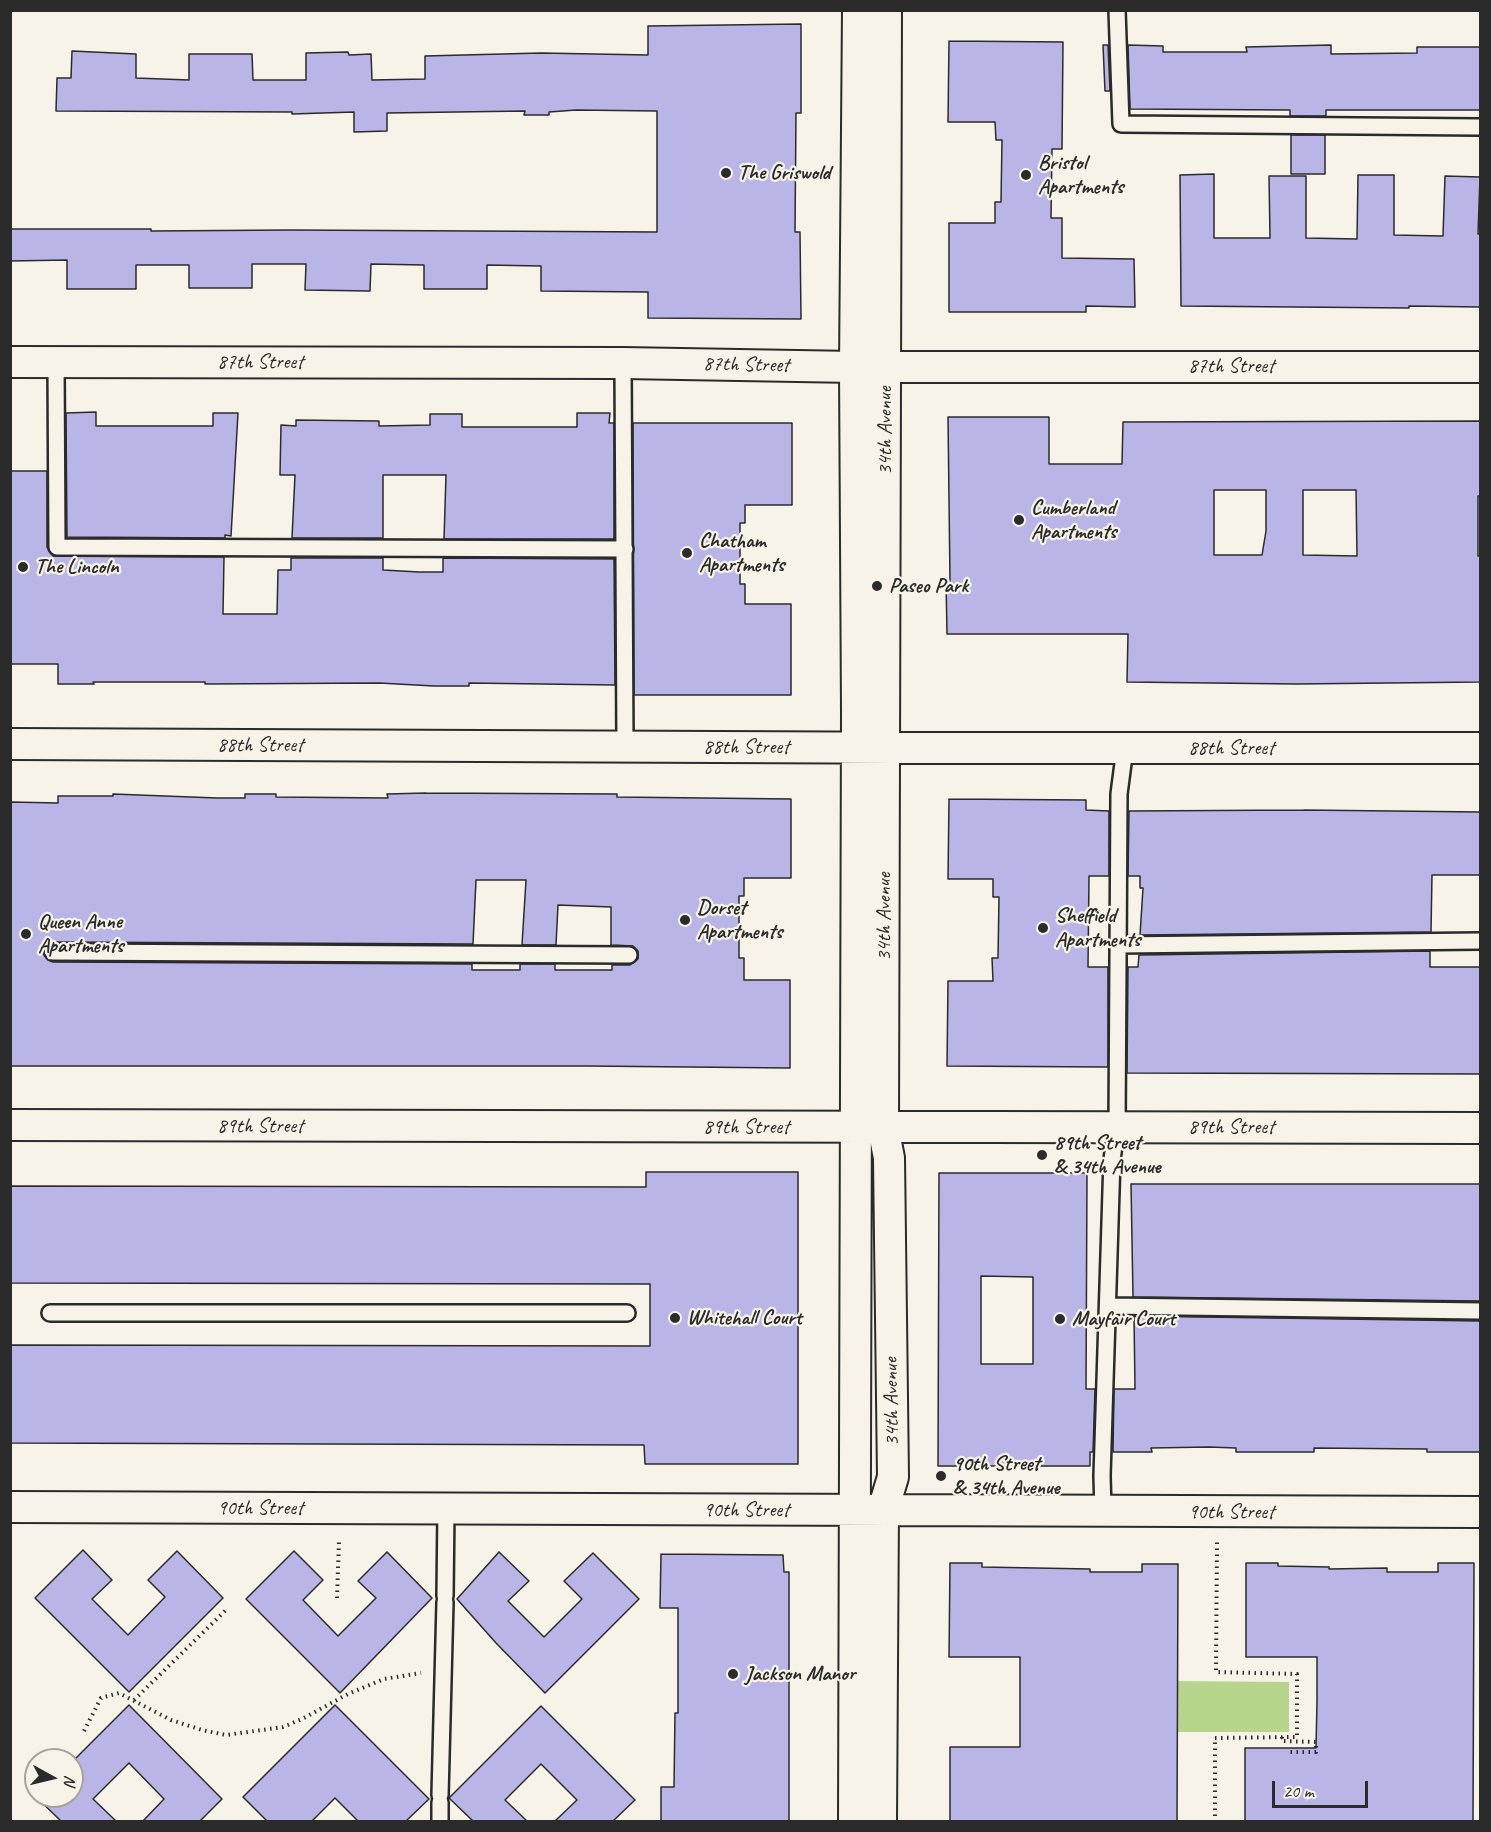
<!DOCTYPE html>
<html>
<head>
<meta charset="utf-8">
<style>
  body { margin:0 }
  #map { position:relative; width:1491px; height:1832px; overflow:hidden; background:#f7f3e8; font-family:Caveat,sans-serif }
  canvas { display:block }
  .frame { position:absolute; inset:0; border:12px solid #2b2b2b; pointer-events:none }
  .north { position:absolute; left:24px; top:1748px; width:60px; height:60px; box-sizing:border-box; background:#f7f3e8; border:2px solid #a5a39c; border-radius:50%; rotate:98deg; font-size:16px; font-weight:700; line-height:24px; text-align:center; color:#2b2b2b }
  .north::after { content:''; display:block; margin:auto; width:21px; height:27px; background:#2b2b2b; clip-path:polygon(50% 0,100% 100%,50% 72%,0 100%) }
  .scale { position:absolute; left:1272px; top:1781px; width:96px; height:27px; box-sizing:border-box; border:3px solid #2b2b2b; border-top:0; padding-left:8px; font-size:18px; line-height:21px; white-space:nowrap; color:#2b2b2b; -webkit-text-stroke:4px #f7f3e8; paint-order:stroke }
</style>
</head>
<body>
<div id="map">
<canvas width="1491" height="1832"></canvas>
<div class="frame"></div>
<div class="north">N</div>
<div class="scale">20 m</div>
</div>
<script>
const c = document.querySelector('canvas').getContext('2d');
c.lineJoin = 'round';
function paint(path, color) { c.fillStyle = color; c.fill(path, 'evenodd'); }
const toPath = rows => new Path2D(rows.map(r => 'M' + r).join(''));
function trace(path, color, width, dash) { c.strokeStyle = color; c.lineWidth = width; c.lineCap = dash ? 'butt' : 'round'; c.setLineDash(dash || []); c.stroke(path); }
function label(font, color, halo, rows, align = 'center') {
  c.font = font + ' Caveat,sans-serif'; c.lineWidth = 4.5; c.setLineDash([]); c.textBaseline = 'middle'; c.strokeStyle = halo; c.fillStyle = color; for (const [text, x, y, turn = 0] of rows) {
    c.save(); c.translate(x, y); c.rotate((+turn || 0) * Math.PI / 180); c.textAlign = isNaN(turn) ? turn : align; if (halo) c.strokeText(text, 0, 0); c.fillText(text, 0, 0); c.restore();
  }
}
const green = toPath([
  [1177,1681,1289,1682,1289,1732,1177,1732]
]);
const building = toPath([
  [801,24,801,113,796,113,795,232,800,232,801,319,648,318,648,292,541,291,541,266,487,265,487,289,424,289,424,265,371,264,370,291,305,290,306,264,252,264,252,288,189,288,189,265,136,265,136,289,67,289,67,260,10,261,10,229,151,229,151,231,290,230,657,232,657,111,576,110,549,112,549,115,524,115,525,111,387,113,387,131,354,132,354,112,292,114,292,112,56,111,57,78,71,78,72,51,136,54,136,78,189,80,189,54,252,54,253,80,306,80,306,53,348,52,349,55,371,54,372,80,425,79,425,56,541,53,648,55,648,26,801,24],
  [949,41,1063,42,1062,149,1052,149,1051,218,1062,218,1062,258,1134,259,1135,307,1086,306,1086,312,949,312,949,223,995,223,995,202,1001,202,1002,140,996,140,995,122,948,122,949,41],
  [1103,45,1108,45,1110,91,1105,91,1103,45],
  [1128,45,1163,46,1163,52,1247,52,1246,47,1331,45,1331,54,1417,53,1417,47,1480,47,1480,110,1326,110,1326,116,1290,116,1290,110,1130,109,1128,45],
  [1291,135,1325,135,1325,174,1291,174,1291,135],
  [1214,174,1214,238,1270,238,1269,176,1306,176,1306,238,1357,239,1358,175,1394,175,1394,235,1443,236,1445,176,1480,177,1478,234,1480,234,1480,307,1409,306,1409,308,1181,306,1180,175,1214,174],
  [96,412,96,426,213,426,213,413,238,413,231,536,225,535,225,538,67,537,66,413,96,412],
  [577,413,610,413,609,423,614,423,614,539,444,539,446,475,383,475,383,538,292,538,295,475,280,475,281,425,296,426,296,420,379,421,379,426,430,425,430,414,462,414,462,427,577,427,577,413],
  [948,417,1049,417,1049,464,1122,464,1123,422,1480,421,1480,496,1478,496,1478,556,1480,556,1480,682,1296,684,1127,682,1128,634,947,634,946,581,950,581,948,417],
  [1214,490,1266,490,1266,531,1262,555,1214,555,1214,490],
  [1303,490,1356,490,1357,556,1303,555,1303,490],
  [633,423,792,423,792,505,745,505,745,523,740,523,740,584,745,584,745,604,791,604,791,695,634,695,633,423],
  [10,471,47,471,47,547,53,556,224,557,223,614,277,614,278,570,291,570,291,558,383,558,383,570,419,572,443,572,443,558,614,559,615,685,469,683,469,686,434,686,379,683,205,684,205,682,93,682,94,684,58,684,58,664,10,664,10,471],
  [426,793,617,794,617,797,791,799,791,878,744,878,744,896,739,896,739,958,744,958,744,980,790,980,790,1068,587,1066,10,1066,10,802,58,803,58,796,113,796,113,794,217,798,245,798,245,794,276,794,276,797,388,798,387,794,426,793],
  [476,880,526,880,522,945,556,945,558,905,611,907,611,945,633,946,638,951,638,959,630,965,612,965,612,970,555,970,555,964,520,964,520,970,472,970,472,964,53,962,48,960,43,953,45,947,53,942,473,944,476,880],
  [949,799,1086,800,1086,810,1109,811,1109,876,1089,876,1088,967,1108,967,1108,1067,947,1066,948,981,993,981,992,958,998,958,999,897,993,897,993,879,948,879,949,799],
  [1304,810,1480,812,1480,875,1432,875,1431,932,1140,935,1143,888,1140,888,1140,876,1128,876,1129,811,1304,810],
  [1430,951,1430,967,1480,967,1480,1074,1127,1073,1128,967,1138,967,1139,955,1430,951],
  [646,1172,798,1172,798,1464,645,1464,644,1445,10,1443,10,1345,650,1346,650,1284,10,1283,10,1186,646,1187,646,1172],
  [939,1173,1087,1173,1086,1389,1095,1389,1093,1452,1090,1452,1090,1466,938,1466,939,1173],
  [981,1276,1033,1277,1033,1364,981,1364,981,1276],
  [1131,1184,1480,1184,1480,1301,1133,1297,1131,1184],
  [1134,1316,1480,1321,1480,1452,1427,1452,1427,1449,1314,1448,1314,1452,1236,1452,1236,1448,1209,1447,1151,1448,1152,1452,1113,1452,1114,1389,1135,1389,1134,1316],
  [83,1550,112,1580,92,1599,128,1635,165,1597,148,1580,177,1551,223,1598,129,1692,35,1598,83,1550],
  [294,1551,323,1580,303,1600,338,1636,376,1598,358,1581,387,1552,432,1598,340,1693,246,1599,294,1551],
  [499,1552,529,1581,508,1601,544,1637,582,1599,564,1581,593,1553,639,1599,545,1693,496,1643,457,1599,499,1552],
  [661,1554,783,1555,784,1572,789,1572,789,1821,661,1821,661,1787,674,1787,675,1713,678,1713,678,1608,660,1608,661,1554],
  [950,1563,982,1563,982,1567,1090,1569,1090,1572,1142,1572,1142,1564,1178,1564,1177,1821,950,1821,950,1747,1020,1747,1020,1657,949,1657,950,1563],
  [1246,1563,1278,1563,1278,1566,1329,1567,1329,1569,1387,1568,1387,1572,1438,1572,1438,1563,1474,1563,1473,1821,1245,1821,1245,1748,1316,1748,1317,1701,1317,1657,1246,1657,1246,1563],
  [129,1705,222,1799,200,1821,143,1821,164,1799,129,1763,93,1799,116,1821,61,1821,35,1796,72,1796,72,1762,129,1705],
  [335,1705,429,1799,406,1821,358,1821,335,1798,312,1821,267,1821,243,1797,335,1705],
  [541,1706,635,1800,613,1821,555,1821,577,1800,541,1764,505,1800,527,1821,473,1821,449,1798,541,1706]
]);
const path = toPath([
  [337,1598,339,1541],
  [134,1700,228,1608],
  [84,1731,101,1698,119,1693,171,1720,202,1730,226,1735,283,1727,302,1719,348,1694,384,1679,421,1673],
  [1282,1737,1282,1741,1316,1742,1316,1752,1286,1752],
  [1215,1822,1215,1738,1297,1737,1297,1674,1216,1672,1217,1542]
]);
const lane = toPath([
  [1117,10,1121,124,1480,127],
  [56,362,57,547,625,549],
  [623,363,625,747],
  [1118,945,1480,941],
  [53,952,629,955],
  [1108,1306,1480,1311],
  [50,1313,627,1313],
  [1103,1511,1102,1476,1112,1159,1117,1127,1119,794,1125,748],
  [445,1596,446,1509],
  [440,1795,445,1602],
  [440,1822,440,1802]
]);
const street = toPath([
  [10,362,623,363,855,367,1480,367],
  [10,744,954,748,1480,748],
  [10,1125,1480,1128],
  [10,1507,1480,1512],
  [854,1822,857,714,855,367,858,10],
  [881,1822,883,1510,893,1477,889,1158,883,1127,886,10]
]);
const markers = [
  [726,173,6,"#2b2b2b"],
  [1026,175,6,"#2b2b2b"],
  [1019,520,6,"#2b2b2b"],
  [687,553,6,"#2b2b2b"],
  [23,567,6,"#2b2b2b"],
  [877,586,6,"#2b2b2b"],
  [685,920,6,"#2b2b2b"],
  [1043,928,6,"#2b2b2b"],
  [26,934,6,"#2b2b2b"],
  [1042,1155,6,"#2b2b2b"],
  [675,1318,6,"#2b2b2b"],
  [1060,1319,6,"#2b2b2b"],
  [941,1476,6,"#2b2b2b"],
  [733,1674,6,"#2b2b2b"]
];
const poiNames = [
  ["Bristol",1038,163],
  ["Apartments",1038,187],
  ["The Griswold",738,173],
  ["Cumberland",1031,508],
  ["Apartments",1031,532],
  ["Chatham",699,541],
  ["Apartments",699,565],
  ["The Lincoln",35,567],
  ["Paseo Park",889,586],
  ["Dorset",697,908],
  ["Apartments",697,932],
  ["Sheffield",1055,916],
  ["Apartments",1055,940],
  ["Queen Anne",38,922],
  ["Apartments",38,946],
  ["89th Street",1054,1143],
  ["& 34th Avenue",1054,1167],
  ["Whitehall Court",687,1318],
  ["Mayfair Court",1072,1319],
  ["90th Street",953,1464],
  ["& 34th Avenue",953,1488],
  ["Jackson Manor",745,1674]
];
const streetNames = [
  ["87th Street",260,362],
  ["87th Street",746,365,1],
  ["87th Street",1231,366],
  ["34th Avenue",885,431,-90],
  ["88th Street",260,745],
  ["88th Street",746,747],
  ["88th Street",1231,748],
  ["34th Avenue",884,917,-90],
  ["89th Street",260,1126],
  ["89th Street",746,1127],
  ["89th Street",1231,1127],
  ["34th Avenue",892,1402,-91],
  ["90th Street",260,1508],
  ["90th Street",746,1510],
  ["90th Street",1231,1512]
];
paint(green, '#b8d58d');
paint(building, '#b9b6e7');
trace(building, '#2b2b2b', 1.5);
trace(lane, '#2b2b2b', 20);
trace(street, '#2b2b2b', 34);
trace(path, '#2b2b2b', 4, [1.5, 4.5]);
trace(lane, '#f7f3e8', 15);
trace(street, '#f7f3e8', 30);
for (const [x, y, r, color] of markers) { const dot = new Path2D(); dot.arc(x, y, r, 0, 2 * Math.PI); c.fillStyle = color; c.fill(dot); trace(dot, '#f7f3e8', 2); }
label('bold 21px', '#2b2b2b', '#f7f3e8', poiNames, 'left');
label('21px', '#2b2b2b', '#f7f3e8', streetNames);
</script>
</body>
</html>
